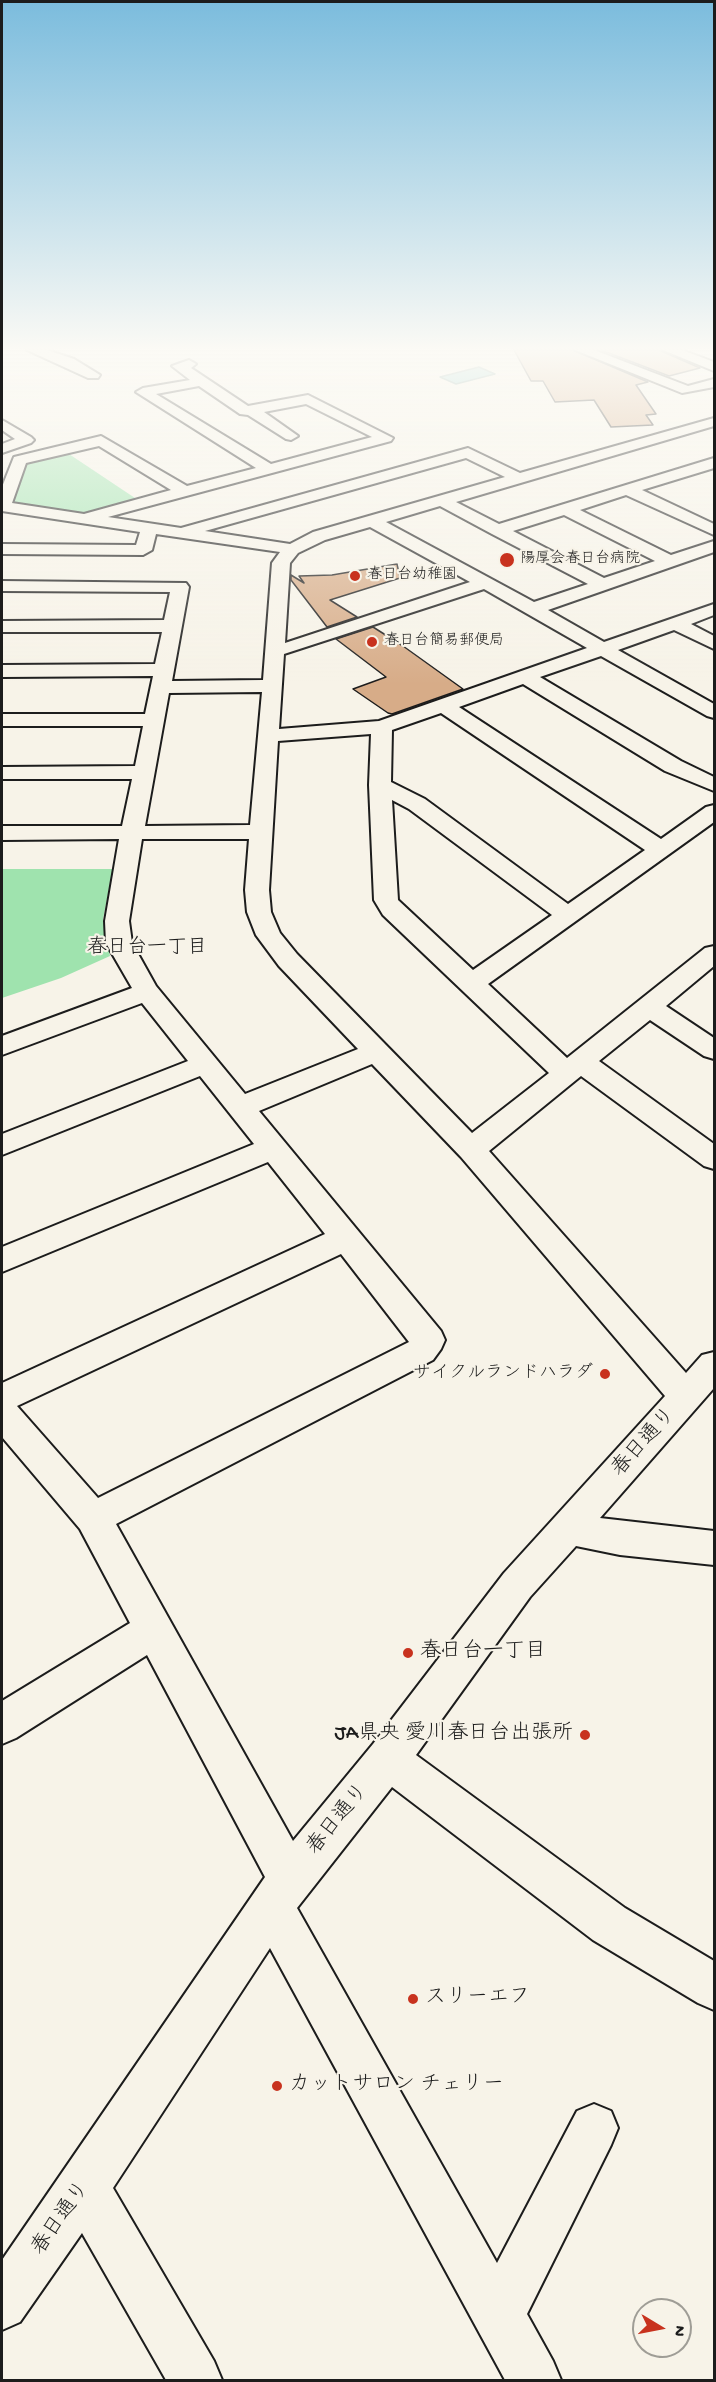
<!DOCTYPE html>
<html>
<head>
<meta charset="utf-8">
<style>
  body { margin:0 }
  #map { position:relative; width:716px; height:2382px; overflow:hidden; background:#f7f3e8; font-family:"Gochi Hand",sans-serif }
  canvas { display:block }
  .frame { position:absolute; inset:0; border:3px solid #1c1c1c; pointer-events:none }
  .north { position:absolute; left:632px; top:2298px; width:60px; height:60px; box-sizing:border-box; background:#f7f3e8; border:2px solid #9f9d96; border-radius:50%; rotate:100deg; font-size:16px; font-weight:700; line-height:24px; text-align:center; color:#1c1c1c }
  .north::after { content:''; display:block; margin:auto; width:21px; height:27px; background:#c8321e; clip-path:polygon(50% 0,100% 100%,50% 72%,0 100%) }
</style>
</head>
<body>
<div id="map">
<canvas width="716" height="2382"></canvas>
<div class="frame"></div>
<div class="north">N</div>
</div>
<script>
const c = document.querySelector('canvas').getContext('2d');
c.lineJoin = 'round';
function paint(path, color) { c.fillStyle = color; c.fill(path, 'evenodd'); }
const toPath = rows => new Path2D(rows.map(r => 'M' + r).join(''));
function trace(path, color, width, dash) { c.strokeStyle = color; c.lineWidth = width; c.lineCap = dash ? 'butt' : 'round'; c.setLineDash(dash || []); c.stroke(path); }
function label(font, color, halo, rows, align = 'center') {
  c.font = font + ' "Gochi Hand","Klee One",sans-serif'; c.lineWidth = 4.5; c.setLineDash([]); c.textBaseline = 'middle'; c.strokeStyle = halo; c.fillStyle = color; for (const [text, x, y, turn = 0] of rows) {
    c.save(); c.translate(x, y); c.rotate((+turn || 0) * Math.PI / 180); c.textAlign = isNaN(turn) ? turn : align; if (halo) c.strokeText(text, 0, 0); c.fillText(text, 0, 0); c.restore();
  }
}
const green = toPath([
  [66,452,138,500,83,516,8,505,25,461],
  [2,869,113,869,103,919,110,956,61,978,2,998]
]);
const water = toPath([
  [479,367,495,374,456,384,440,377,479,367]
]);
const building = toPath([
  [514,350,573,350,648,382,636,385,656,414,646,415,653,425,611,427,594,400,555,402,543,381,531,381,514,350],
  [601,350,659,350,700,368,669,376,601,350],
  [397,564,400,578,330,600,357,617,327,627,291,580,291,575,304,583,299,576,332,575,397,564],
  [373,627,403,646,463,689,392,714,388,713,353,689,386,677,336,639,373,627]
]);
const minor = toPath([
  [27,350,47,350,74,359,100,375,98,378,88,378,27,350],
  [575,350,594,350,688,386,714,379,714,387,682,393,575,350],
  [663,350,682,350,714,362,714,371,663,350],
  [189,360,196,364,191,368,248,406,308,395,393,438,391,441,108,517,181,528,468,448,520,473,714,418,714,426,456,502,499,524,714,458,714,468,642,490,714,524,714,535,626,495,580,510,671,555,714,541,714,552,548,610,604,642,714,604,714,615,691,624,714,636,714,649,674,630,618,650,714,704,714,718,707,716,601,656,540,677,681,761,714,777,714,791,665,771,523,684,459,707,661,839,706,807,714,805,714,822,488,984,567,1058,705,948,714,946,714,966,666,1006,714,1038,714,1059,704,1056,650,1020,599,1061,714,1144,714,1169,704,1166,581,1076,489,1151,686,1373,702,1355,714,1352,714,1388,600,1518,714,1531,714,1565,620,1555,576,1546,530,1597,416,1755,625,1908,714,1961,714,2010,698,2003,593,1940,392,1787,297,1908,497,2263,577,2111,594,2104,611,2111,618,2128,611,2145,527,2314,553,2361,561,2380,505,2380,270,1948,113,2188,214,2361,222,2380,166,2380,82,2233,20,2322,2,2330,2,2260,265,1877,147,1655,16,1738,2,1744,2,1701,130,1623,80,1529,2,1437,2,1383,325,1234,268,1162,2,1272,2,1247,254,1144,200,1076,2,1155,2,1134,188,1061,142,1003,2,1055,2,1036,132,988,106,943,105,921,119,839,2,840,2,826,122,826,132,779,2,779,2,767,135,766,143,726,2,726,2,714,145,714,153,676,2,677,2,665,155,664,162,632,2,632,2,621,164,620,170,592,2,591,2,581,186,583,189,587,172,681,263,680,272,563,280,552,156,534,152,550,143,555,2,554,2,544,136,545,140,532,2,511,2,487,14,457,101,436,187,486,256,468,136,392,143,388,190,380,172,366,189,360],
  [199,386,240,414,248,415,286,439,291,440,298,436,264,412,306,404,372,437,271,464,156,394,199,386],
  [99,446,171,490,84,514,12,503,26,463,99,446],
  [466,458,505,477,313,532,290,544,205,531,466,458],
  [440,506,492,534,588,584,534,602,386,522,440,506],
  [564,515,655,561,604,578,513,531,564,515],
  [370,527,470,582,285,643,290,563,298,553,325,540,370,527],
  [484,589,587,648,379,721,279,729,284,654,484,589],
  [262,692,250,825,145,826,169,693,262,692],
  [441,713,645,850,568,904,425,799,391,782,392,730,441,713],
  [371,734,369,785,374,900,383,915,549,1073,472,1133,297,954,280,933,271,912,269,890,278,741,371,734],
  [392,800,409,809,552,915,473,970,398,900,392,800],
  [142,839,249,839,245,890,247,912,256,935,279,966,358,1049,245,1094,156,986,132,943,129,921,142,839],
  [372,1064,461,1157,665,1396,504,1573,373,1744,293,1841,116,1524,433,1360,441,1349,445,1340,441,1331,259,1111,372,1064],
  [341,1254,409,1342,98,1498,17,1406,341,1254],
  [2,420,31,437,34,440,31,443,2,453,2,444,15,439,2,430,2,420]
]);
const markers = [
  [507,560,8,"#c8321e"],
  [355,576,6,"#c8321e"],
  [372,642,6,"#c8321e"],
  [605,1374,6,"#c8321e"],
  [408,1653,6,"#c8321e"],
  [585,1735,6,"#c8321e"],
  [413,1999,6,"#c8321e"],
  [277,2086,6,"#c8321e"]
];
const farPoinames = [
  ["陽厚会春日台病院",520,560],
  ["春日台幼稚園",367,576],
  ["春日台簡易郵便局",384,642]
];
const poiNames = [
  ["サイクルランドハラダ",593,1374]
];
const neighbourhoodNames = [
  ["春日台一丁目",147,949]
];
const nearStreetnames = [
  ["春日通り",645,1443,-48],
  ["春日通り",339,1820,-51],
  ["春日通り",62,2219,-55]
];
const nearPoinames = [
  ["春日台一丁目",420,1653],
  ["JA県央 愛川春日台出張所",573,1735,"right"],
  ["スリーエフ",425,1999],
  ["カットサロン チェリー",289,2086]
];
paint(green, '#9fe3ae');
paint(water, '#77c9cd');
trace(water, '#538486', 1.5);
paint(building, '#d7ac88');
trace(building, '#1c1c1c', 1.5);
trace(minor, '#1c1c1c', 4);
paint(minor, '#f7f3e8');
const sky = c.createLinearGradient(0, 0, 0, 684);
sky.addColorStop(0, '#7bbcdd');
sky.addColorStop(0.51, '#fbfaf5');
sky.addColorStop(1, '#fbfaf500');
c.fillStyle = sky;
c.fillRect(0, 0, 716, 684);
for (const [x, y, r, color] of markers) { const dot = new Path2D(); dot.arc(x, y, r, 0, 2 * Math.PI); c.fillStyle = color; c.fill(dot); trace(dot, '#f7f3e8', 2); }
label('15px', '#1c1c1c', '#f7f3e8', farPoinames, 'left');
label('18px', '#1c1c1c', '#f7f3e8', poiNames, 'right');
label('20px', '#1c1c1c', '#f7f3e8', neighbourhoodNames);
label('21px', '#1c1c1c', '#f7f3e8', nearStreetnames);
label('21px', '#1c1c1c', '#f7f3e8', nearPoinames, 'left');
</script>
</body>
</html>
